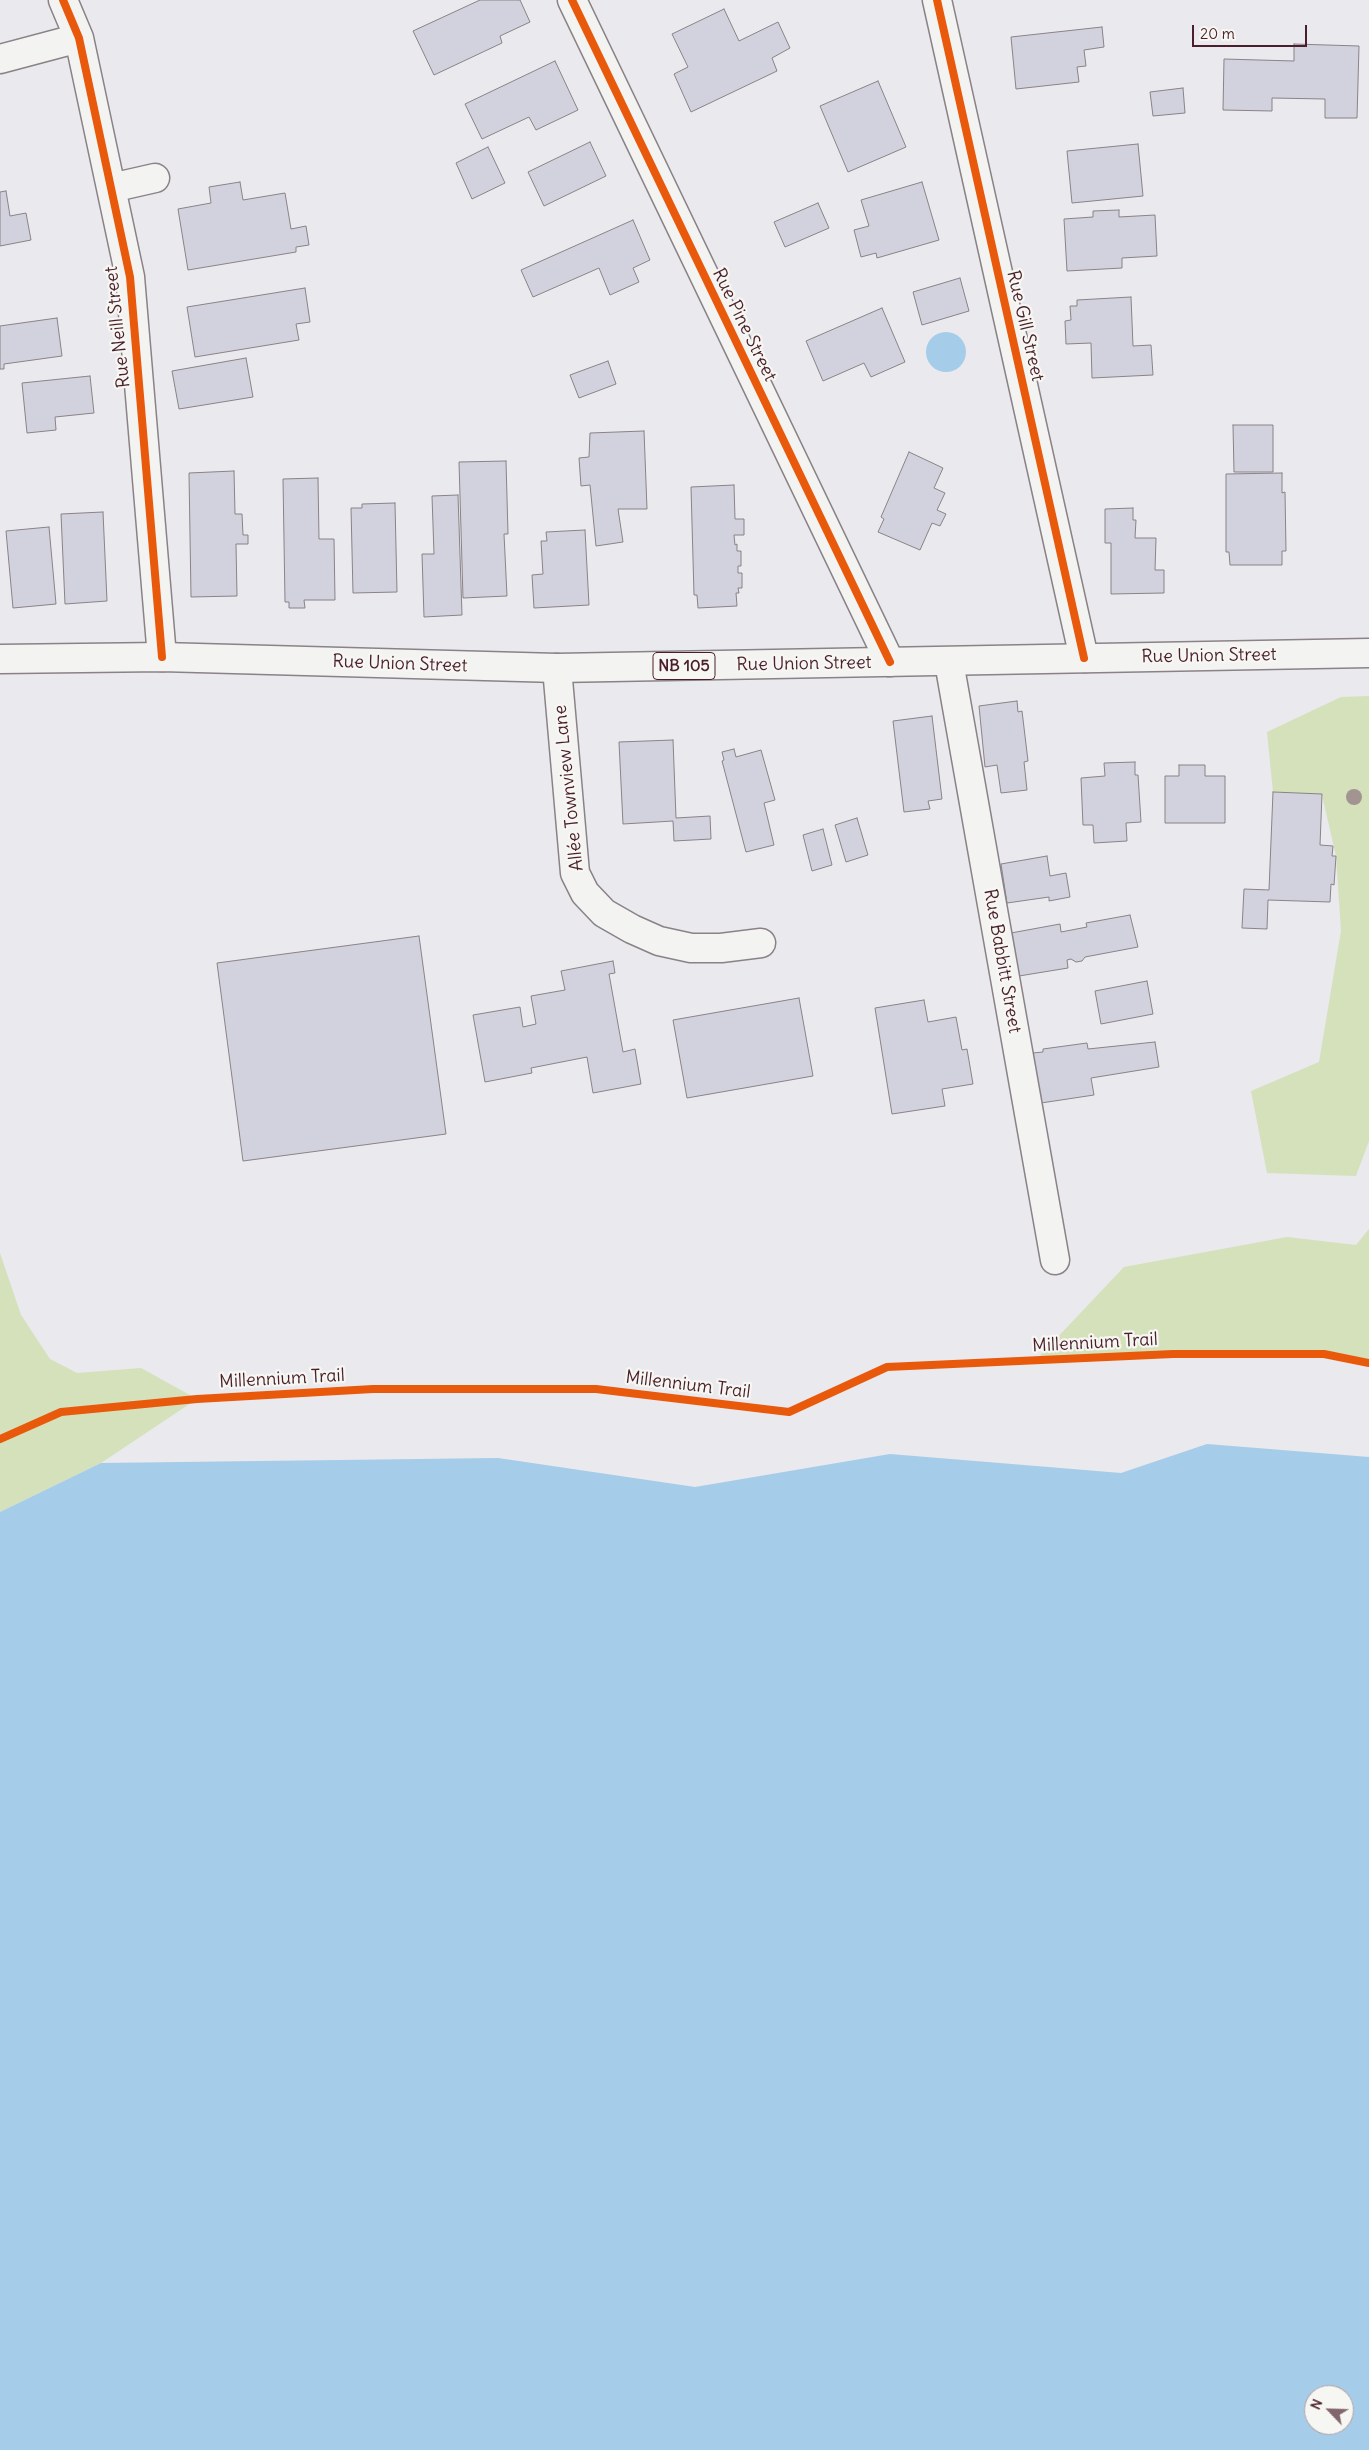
<!DOCTYPE html>
<html>
<head>
<meta charset="utf-8">
<style>
  body { margin:0 }
  #map { position:relative; width:1369px; height:2450px; overflow:hidden; background:#e9e9ee; font-family:Delius,sans-serif }
  canvas { display:block }
  .north { position:absolute; left:1304px; top:2385px; width:50px; height:50px; box-sizing:border-box; background:#f6f6f2; border:1px solid #b1a0a2; border-radius:50%; rotate:294deg; font-size:14px; font-weight:700; line-height:20px; text-align:center; color:#4a1f2b }
  .north::after { content:''; display:block; margin:auto; width:18px; height:22px; background:#82666f; clip-path:polygon(50% 0,100% 100%,50% 72%,0 100%) }
  .scale { position:absolute; left:1192px; top:25px; width:115px; height:22px; box-sizing:border-box; border:2px solid #4a1f2b; border-top:0; padding-left:6px; font-size:15px; line-height:18px; white-space:nowrap; color:#4a1f2b; -webkit-text-stroke:4px #f6f6f2; paint-order:stroke }
</style>
</head>
<body>
<div id="map">
<canvas width="1369" height="2450"></canvas>
<div class="north">N</div>
<div class="scale">20 m</div>
</div>
<script>
const c = document.querySelector('canvas').getContext('2d');
c.lineJoin = 'round';
function paint(path, color) { c.fillStyle = color; c.fill(path, 'evenodd'); }
const toPath = rows => new Path2D(rows.map(r => 'M' + r).join(''));
function trace(path, color, width, dash) { c.strokeStyle = color; c.lineWidth = width; c.lineCap = dash ? 'butt' : 'round'; c.setLineDash(dash || []); c.stroke(path); }
function label(font, color, halo, rows, align = 'center') {
  c.font = font + ' Delius,sans-serif'; c.lineWidth = 4.5; c.setLineDash([]); c.textBaseline = 'middle'; c.strokeStyle = halo; c.fillStyle = color; for (const [text, x, y, turn = 0] of rows) {
    c.save(); c.translate(x, y); c.rotate((+turn || 0) * Math.PI / 180); c.textAlign = isNaN(turn) ? turn : align; if (halo) c.strokeText(text, 0, 0); c.fillText(text, 0, 0); c.restore();
  }
}
const green = toPath([
  [1369,696,1369,1141,1356,1176,1267,1173,1251,1091,1319,1062,1341,931,1336,856,1322,795,1273,792,1267,732,1341,697],
  [1369,1229,1369,1363,1324,1354,1173,1354,1035,1361,1124,1267,1287,1237,1356,1245],
  [0,1253,21,1315,50,1359,77,1373,141,1368,197,1399,101,1463,0,1512]
]);
const water = toPath([
  '926 352a20 20 0 1 1 40 0a20 20 0 1 1-40 0Z',
  [1207,1444,1369,1457,1369,2450,0,2450,0,1512,101,1463,498,1458,695,1487,890,1454,1121,1473],
  [1314,2395,1344,2395,1344,2425,1314,2425]
]);
const building = toPath([
  [480,0,520,0,530,22,500,36,502,43,434,75,413,31,480,0],
  [724,9,739,41,778,22,790,48,772,58,777,71,691,112,674,74,688,67,672,34,724,9],
  [1102,27,1104,47,1084,50,1086,66,1077,67,1079,82,1016,89,1011,37,1102,27],
  [1294,44,1359,46,1357,118,1325,118,1325,99,1272,98,1272,111,1223,110,1224,59,1294,61,1294,44],
  [555,61,578,110,536,130,529,117,482,139,465,104,555,61],
  [878,81,906,147,848,172,820,106,878,81],
  [1183,88,1185,113,1153,116,1150,92,1183,88],
  [590,142,606,176,544,206,528,172,590,142],
  [1138,144,1143,196,1072,203,1067,151,1138,144],
  [488,147,505,183,472,199,456,163,488,147],
  [240,182,243,200,285,193,291,229,306,226,309,245,296,247,296,252,188,270,178,209,211,203,209,187,240,182],
  [922,182,939,240,877,258,876,253,861,257,854,230,869,226,861,200,922,182],
  [6,191,10,216,26,213,31,240,0,246,0,192,6,191],
  [818,203,829,228,785,247,774,222,818,203],
  [1119,210,1119,217,1155,215,1157,256,1122,258,1122,268,1067,271,1064,219,1093,217,1093,211,1119,210],
  [633,220,650,260,633,268,639,282,610,295,599,268,533,297,521,270,633,220],
  [960,278,969,311,922,325,913,292,960,278],
  [305,288,310,322,296,324,299,340,195,357,187,307,305,288],
  [1131,297,1133,346,1151,345,1153,375,1092,378,1091,343,1066,344,1065,321,1071,320,1070,306,1077,306,1077,300,1131,297],
  [882,308,905,362,871,377,864,363,823,381,806,341,882,308],
  [57,318,62,356,4,364,4,369,0,369,0,326,57,318],
  [246,358,253,397,179,409,172,371,246,358],
  [608,361,616,384,579,398,570,375,608,361],
  [90,376,94,413,55,417,56,430,27,433,22,383,90,376],
  [1233,425,1273,425,1273,472,1234,472,1233,425],
  [644,431,647,509,618,509,623,542,596,546,590,485,581,486,579,458,589,457,590,433,644,431],
  [909,452,943,468,934,488,945,493,937,510,946,514,940,526,932,523,920,550,878,532,884,519,881,517,909,452],
  [506,461,508,534,504,534,507,596,463,598,459,462,506,461],
  [234,471,235,514,242,514,243,535,248,535,248,544,236,544,237,596,191,597,189,473,234,471],
  [1282,473,1282,493,1285,492,1286,551,1282,551,1282,565,1230,565,1229,552,1226,552,1226,474,1282,473],
  [318,478,319,539,334,539,335,600,304,600,305,608,289,608,289,602,285,602,283,479,318,478],
  [734,485,735,519,744,519,744,535,734,535,735,545,737,544,737,551,741,551,741,566,738,566,738,573,742,573,742,588,738,588,739,593,736,593,737,606,698,608,697,595,694,595,691,487,734,485],
  [458,495,462,615,424,617,422,554,434,554,432,496,458,495],
  [395,503,397,592,353,593,351,508,362,508,362,504,395,503],
  [1133,508,1133,520,1136,520,1135,538,1156,538,1155,570,1164,570,1164,593,1111,594,1111,543,1105,543,1105,509,1133,508],
  [103,512,107,601,65,604,61,514,103,512],
  [49,527,56,604,13,608,6,531,49,527],
  [585,530,589,605,534,608,532,575,543,574,541,541,547,541,546,532,585,530],
  [1017,701,1018,712,1022,711,1028,761,1024,762,1027,790,1001,793,997,765,985,767,979,706,1017,701],
  [932,716,942,799,928,801,930,809,904,812,893,721,932,716],
  [673,740,676,818,710,816,711,839,674,841,673,821,623,824,619,742,673,740],
  [734,749,736,757,761,750,775,800,764,803,774,845,746,852,722,761,724,760,722,752,734,749],
  [1135,762,1135,775,1138,775,1141,822,1126,823,1127,841,1094,843,1093,825,1083,825,1081,778,1105,776,1104,763,1135,762],
  [1179,765,1205,765,1205,776,1225,776,1225,823,1165,823,1165,776,1179,776,1179,765],
  [1273,792,1322,794,1320,845,1333,846,1332,856,1336,856,1334,885,1331,884,1330,902,1268,900,1267,929,1242,928,1244,889,1269,890,1273,792],
  [857,818,868,855,846,862,835,825,857,818],
  [823,829,832,865,812,871,803,835,823,829],
  [1047,856,1050,876,1066,873,1070,897,1049,901,1049,897,1007,903,1001,864,1047,856],
  [1130,915,1138,947,1085,957,1082,961,1076,962,1071,959,1067,960,1068,968,1019,976,1011,933,1060,924,1061,932,1087,927,1086,923,1130,915],
  [419,936,446,1134,243,1161,217,963,419,936],
  [613,961,615,973,609,974,623,1052,635,1049,641,1084,593,1093,587,1057,531,1068,532,1073,485,1082,473,1015,520,1007,523,1027,536,1024,531,996,565,990,561,971,613,961],
  [1147,981,1153,1014,1101,1024,1095,991,1147,981],
  [799,998,813,1076,687,1098,673,1020,799,998],
  [924,1000,928,1022,956,1017,962,1050,967,1049,973,1084,942,1089,945,1106,892,1114,875,1008,924,1000],
  [1155,1042,1159,1067,1091,1078,1094,1095,1041,1103,1033,1053,1043,1052,1043,1049,1087,1043,1088,1049,1155,1042]
]);
const minor = toPath([
  [63,0,79,38,130,277,162,657],
  [572,0,890,662],
  [937,0,1084,658],
  [0,59,79,38],
  [111,188,155,178],
  [949,662,1055,1260],
  [557,668,575,873,585,893,604,913,632,929,659,941,691,948,721,948,761,943]
]);
const major = toPath([
  [0,659,162,657,557,668,1369,653]
]);
const cycleway = toPath([
  [63,0,79,38,130,277,162,657],
  [572,0,890,662],
  [937,0,1084,658],
  [0,1439,61,1412,197,1399,373,1389,596,1389,789,1412,887,1367,1173,1354,1324,1354,1369,1363]
]);
const trees = [
  [1354,797]
];
const shields = [
  [684,666,62]
];
const shieldNames = [
  ["NB 105",684,666]
];
const streetNames = [
  ["Rue Pine Street",744,325,64],
  ["Rue Gill Street",1025,326,77],
  ["Rue Neill Street",118,327,-96],
  ["Rue Union Street",1209,656,-1],
  ["Rue Union Street",400,664,2],
  ["Rue Union Street",804,664,-1],
  ["Allée Townview Lane",569,788,-96],
  ["Rue Babbitt Street",1002,961,80],
  ["Millennium Trail",1095,1343,-3],
  ["Millennium Trail",282,1379,-3],
  ["Millennium Trail",688,1385,7]
];
paint(green, '#d4e1bb');
paint(water, '#a5cce8');
paint(building, '#d2d2de');
trace(building, '#8a8286', 1);
trace(minor, '#8a8286', 31);
trace(major, '#8a8286', 31);
trace(minor, '#f3f3f2', 28);
trace(major, '#f3f3f2', 28);
trace(cycleway, '#e8590c', 8);
c.fillStyle = '#a29490';
for (const [x, y] of trees) { c.beginPath(); c.arc(x, y, 8, 0, 2 * Math.PI); c.fill(); }
for (const [x, y, w] of shields) { const box = new Path2D(); box.roundRect(x - w / 2, y - 13.5, w, 27, 4); c.fillStyle = '#f6f6f2'; c.fill(box); trace(box, '#4a1f2b', 1); }
label('bold 16px', '#4a1f2b', null, shieldNames);
label('18px', '#4a1f2b', '#f6f6f2', streetNames);
</script>
</body>
</html>
